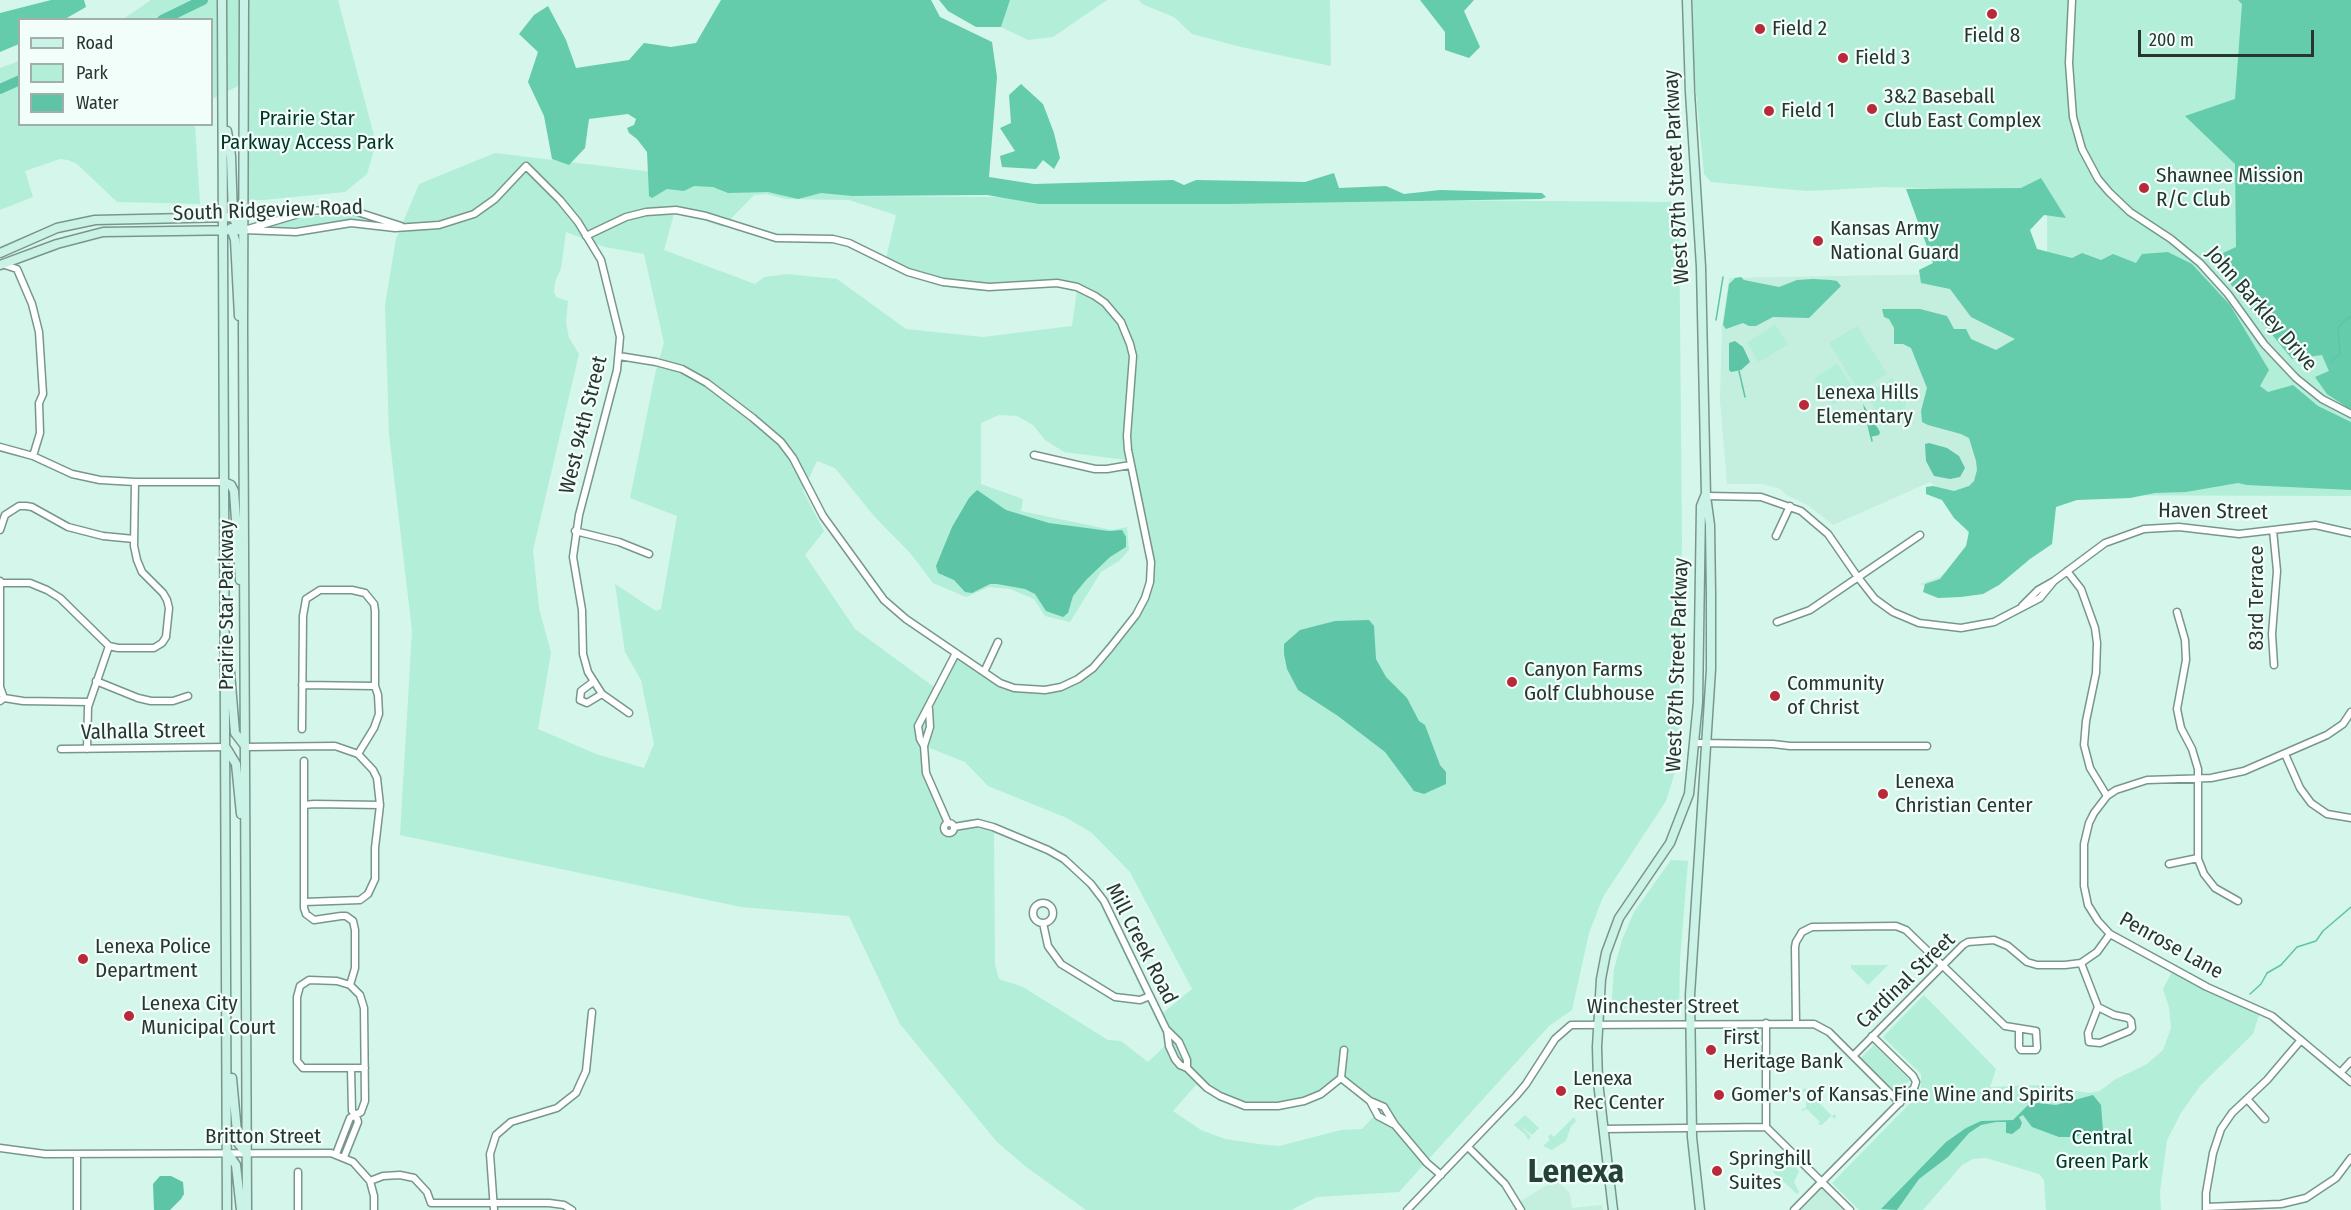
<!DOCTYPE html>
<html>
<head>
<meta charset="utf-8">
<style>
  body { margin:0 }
  #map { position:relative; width:2351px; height:1210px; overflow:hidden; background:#d5f6ea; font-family:"Fira Sans Condensed",sans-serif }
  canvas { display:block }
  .legend { position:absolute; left:18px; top:18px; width:195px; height:108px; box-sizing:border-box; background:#f1fef9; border:2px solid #a1aea9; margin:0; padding:8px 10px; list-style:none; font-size:18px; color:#283530 }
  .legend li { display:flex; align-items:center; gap:12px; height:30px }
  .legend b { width:30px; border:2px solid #a1aea9 }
  .scale { position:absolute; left:2138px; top:30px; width:176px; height:27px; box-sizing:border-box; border:3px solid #283530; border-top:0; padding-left:8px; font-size:18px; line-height:21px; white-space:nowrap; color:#283530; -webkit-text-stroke:4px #f1fef9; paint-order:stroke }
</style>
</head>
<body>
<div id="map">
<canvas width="2351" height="1210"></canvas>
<ul class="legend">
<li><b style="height:8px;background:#cbf2e7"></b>Road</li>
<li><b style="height:16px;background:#b3eed9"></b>Park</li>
<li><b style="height:16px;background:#5dc4a5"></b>Water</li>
</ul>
<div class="scale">200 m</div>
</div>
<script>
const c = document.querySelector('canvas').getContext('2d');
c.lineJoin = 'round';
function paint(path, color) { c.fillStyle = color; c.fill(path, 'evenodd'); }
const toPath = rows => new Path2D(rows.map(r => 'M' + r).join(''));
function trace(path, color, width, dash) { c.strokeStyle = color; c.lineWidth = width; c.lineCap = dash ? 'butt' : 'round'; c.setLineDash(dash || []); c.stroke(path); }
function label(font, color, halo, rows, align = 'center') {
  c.font = font + ' "Fira Sans Condensed",sans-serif'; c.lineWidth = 4.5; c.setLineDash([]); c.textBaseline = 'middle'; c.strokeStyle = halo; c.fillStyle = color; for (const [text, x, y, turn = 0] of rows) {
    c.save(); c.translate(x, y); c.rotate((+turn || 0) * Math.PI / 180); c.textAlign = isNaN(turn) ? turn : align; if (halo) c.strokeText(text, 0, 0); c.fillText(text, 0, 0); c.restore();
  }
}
const built = toPath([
  [2047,272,2049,539,1939,593,1919,584,1939,577,1963,559,1971,544,1964,521,1953,500,1930,482,1833,525,1809,506,1785,494,1781,489,1763,484,1727,484,1720,400,1722,327,1729,278],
  [1557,1179,1570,1194,1572,1208,1602,1205,1603,1210,1525,1210,1521,1201],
  [1821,1183,1849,1210,1794,1210]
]);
const green = toPath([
  [151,0,338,0,376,143,367,174,345,192,263,200,244,200,240,85,212,99,212,20,122,20],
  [1010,0,1107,0,1053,37,1028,40,1001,27],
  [1139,0,1330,0,1331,66,1241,47,1192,34,1174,17,1142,4],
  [1693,0,2351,0,2351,496,2048,495,2047,192,1884,187,1807,191,1711,182,1704,174,1694,72],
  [19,61,20,124,195,125,200,204,117,202,77,164,68,160,60,159,25,171,33,197,0,210,0,68],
  [495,153,852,196,1679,202,1682,543,1679,736,1675,772,1666,801,1603,897,1589,933,1572,1010,1549,1026,1399,1192,1317,1197,1291,1210,1086,1210,1025,1166,997,1142,900,1024,849,916,741,907,400,835,412,631,389,434,385,305,396,239,419,184],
  [766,194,786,199,849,200,896,215,885,263,908,276,939,286,978,291,1055,285,1077,290,1072,326,983,337,906,329,837,279,787,274,764,277,755,284,664,250,674,214,692,216,723,227,754,195],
  [566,232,605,247,644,254,664,343,656,370,630,498,677,516,661,609,656,611,615,584,625,652,641,680,654,744,644,768,596,754,538,729,551,653,539,608,533,550,579,354,569,338,566,323,568,301,556,297,554,292,555,282,561,268],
  [999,415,1017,416,1033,425,1045,440,1064,452,1126,460,1148,562,1147,578,1136,608,1092,662,1070,679,1054,685,1031,687,1015,684,998,678,960,652,934,687,855,629,805,555,824,531,803,491,817,461,835,468,874,516,911,554,933,583,966,597,989,587,1010,589,1034,599,1045,616,1070,622,1101,572,1119,561,1129,550,1127,527,1112,530,1021,511,1023,499,981,484,981,423],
  [927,747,965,762,988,786,1067,818,1092,833,1130,872,1192,989,1163,1013,1103,895,1093,880,1065,855,993,823,971,819,954,822,949,819,929,773],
  [994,833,1050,855,1081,879,1099,902,1161,1030,1166,1045,1148,1062,1121,1041,1108,1040,1023,987,999,979,995,965],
  [1338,1083,1346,1085,1366,1103,1374,1116,1362,1129,1341,1130,1279,1146,1258,1144,1225,1139,1201,1130,1173,1111,1196,1085,1228,1104,1246,1109,1266,1110,1303,1105,1318,1099],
  [344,212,392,224,347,221,298,227,264,227,293,219],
  [1775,324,1788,344,1759,362,1747,343],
  [1857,326,1887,374,1859,391,1829,343],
  [1837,363,1855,392,1833,405,1814,379],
  [1892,378,1904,399,1906,408,1901,417,1886,427,1867,396,1869,392],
  [1671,860,1688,861,1680,960,1679,1013,1611,1014,1614,969,1622,940,1634,912],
  [1851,965,1888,965,1868,985,1851,968],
  [2174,968,2261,1009,2253,1034,2200,1086,2181,1113,2167,1140,2160,1192,2161,1210,2046,1210,2044,1180,2039,1174,1986,1158,1973,1159,1962,1165,1923,1210,1859,1210,1832,1183,1921,1092,1921,1074,1883,1037,1924,995,1996,1069,1990,1087,2042,1085,2089,1093,2100,1091,2114,1080,2147,1064,2163,1050,2171,1028,2169,1007,2163,989],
  [1874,1045,1910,1080,1896,1094,1860,1059],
  [1805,1088,1832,1116,1836,1114,1835,1119,1831,1116,1823,1124,1818,1125,1820,1122,1807,1109,1802,1111,1802,1109,1806,1108,1806,1092,1801,1091],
  [1525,1115,1539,1128,1532,1135,1520,1125,1531,1137,1528,1140,1526,1135,1514,1125],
  [1574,1117,1576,1121,1571,1126,1566,1141,1552,1150,1543,1146,1550,1140,1548,1137,1550,1134,1554,1137],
  [1786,1158,1799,1171,1794,1182,1799,1192,1797,1194,1773,1172]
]);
const forest = toPath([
  [51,0,84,0,86,7,65,19,20,20,19,44,0,52,0,13],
  [721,0,931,0,940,17,992,42,997,77,989,177,1034,184,1173,180,1184,185,1196,180,1305,182,1334,173,1339,188,1386,186,1404,194,1440,190,1542,193,1546,197,1541,199,1227,204,1039,204,987,195,852,196,821,193,798,199,768,192,728,193,713,187,694,186,684,191,667,189,652,198,649,196,647,152,637,139,629,133,627,128,634,125,636,119,628,114,589,119,585,148,569,165,552,159,544,116,528,82,538,52,519,34,534,15,548,6,566,40,576,68,629,60,644,43,671,47,696,43],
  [939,0,1010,0,1001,27,976,27,948,11],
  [1420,0,1474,0,1464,11,1480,47,1469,58,1445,50,1445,32],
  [2238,0,2351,0,2351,410,2327,394,2315,377,2329,371,2322,355,2292,359,2210,259,2236,247,2235,164,2185,116,2235,99,2242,4],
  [1021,84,1043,104,1054,133,1060,158,1054,169,1043,160,1036,169,1002,167,1000,156,1015,151,1000,128,1011,123,1009,95],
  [2041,178,2066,218,2044,215,2030,230,2037,249,2072,258,2082,253,2101,260,2113,254,2136,263,2142,254,2168,252,2192,264,2230,305,2269,370,2260,386,2268,392,2293,385,2318,406,2351,422,2351,490,2247,485,2238,483,2186,492,2155,493,2130,498,2077,500,2056,507,2052,544,2030,559,1999,585,1983,594,1961,597,1938,598,1923,592,1925,584,1940,579,1966,546,1969,532,1954,518,1942,500,1926,494,1926,487,1933,486,1954,491,1969,486,1974,481,1977,470,1976,461,1969,438,1961,434,1928,425,1922,422,1921,411,1927,388,1911,348,1903,344,1894,344,1894,328,1889,319,1884,317,1882,309,1920,309,1947,316,1954,329,1966,329,1971,339,1996,350,2015,339,1971,317,1950,289,1921,283,1919,270,1933,263,1906,189,2021,188],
  [1741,277,1744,280,1779,287,1797,280,1813,279,1831,280,1837,281,1841,286,1809,318,1773,317,1756,326,1749,326,1743,323,1726,329,1723,325,1729,284,1735,278]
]);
const water = toPath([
  [1735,341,1743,347,1750,362,1741,370,1731,372,1729,370,1729,343],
  [1863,404,1880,432,1879,435,1870,437],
  [1929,443,1947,448,1959,456,1965,468,1960,477,1950,479,1934,476,1926,461,1925,444],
  [977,490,1006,510,1049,523,1109,531,1122,530,1126,537,1126,547,1110,557,1086,580,1073,596,1068,613,1063,617,1046,611,1035,594,1025,589,997,584,990,584,972,593,965,592,954,580,938,573,936,566,952,527,969,498],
  [1369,620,1374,626,1376,659,1386,677,1407,698,1419,721,1425,725,1440,765,1446,772,1446,784,1424,794,1414,791,1385,752,1338,716,1298,690,1287,669,1284,654,1284,644,1300,630,1335,621],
  [2093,1095,2101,1105,2103,1130,2099,1136,2090,1136,2085,1132,2076,1137,2059,1137,2032,1127,2023,1115,2019,1117,2022,1123,2020,1128,2012,1134,2006,1133,2006,1122,1996,1122,1981,1125,1969,1133,1948,1157,1919,1179,1897,1210,1881,1209,1946,1142,1966,1128,1981,1121,2013,1120,2028,1105,2038,1103,2056,1105],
  [160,1176,171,1176,183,1182,184,1194,181,1199,170,1210,154,1210,153,1184]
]);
const stream = toPath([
  [1716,320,1723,277],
  [2332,361,2340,354,2338,328,2345,320,2351,317],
  [1739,371,1745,397],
  [1871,437,1872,441],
  [2250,994,2261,984,2267,973,2281,965,2297,947,2316,941,2323,931,2351,907]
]);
const river = toPath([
  [162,20,203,0],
  [0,89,20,80]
]);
const street = toPath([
  [2072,0,2069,63,2073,117,2082,149,2098,179,2109,192,2130,212,2171,239,2200,263,2228,294,2264,344,2296,378,2322,399,2351,414],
  [244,214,348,209,401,226],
  [248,229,295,215],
  [244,230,296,232,351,223,395,228,439,225,474,214,495,199,526,166,560,200,578,222,601,260,620,337,617,370,579,515,573,557,582,610,583,654,588,672,602,694,629,713],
  [586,236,626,217,646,212,676,210,706,216,776,238,833,239,849,243,908,272,943,282,989,287,1057,283,1077,287,1095,296,1105,303,1121,322,1130,344,1133,356,1127,436,1128,450,1151,562,1150,582,1145,598,1136,615,1110,648,1093,668,1078,679,1061,687,1045,690,1014,688,1000,683,906,619,884,600,823,516,793,458,781,442,753,418,707,383,682,369,656,362,619,356],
  [5,265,17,269,32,304,39,332,43,394,39,403,40,433,33,456],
  [0,447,33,456,72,474,100,480,135,482,224,482],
  [1034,455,1095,469,1107,469,1130,465],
  [1706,496,1761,497,1801,511,1828,534,1857,576,1875,599,1893,612,1919,623,1961,628,1994,622,2040,598,2054,581],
  [0,530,5,515,19,506,26,506,32,507,68,527,103,536,134,539],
  [2273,530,2277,571,2272,634,2274,665],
  [575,531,619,542,649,554],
  [1776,536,1790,506],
  [2067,571,2081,589,2095,628,2097,643,2096,673,2086,721,2084,745,2090,768,2107,796],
  [0,581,0,687,4,698],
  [0,583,30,583,47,590,60,598,109,646],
  [2022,606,2038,590,2054,581,2105,543,2144,529,2179,527,2239,534,2315,525,2351,533],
  [2177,612,2185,640,2186,660,2177,709,2181,728,2192,749,2198,769,2198,859,2204,874,2215,888,2238,901],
  [1777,622,1810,610,1920,535],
  [984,672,998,642],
  [96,681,138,698,151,701,173,701,188,696],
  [593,682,581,691,580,700,587,703,602,694],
  [302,685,375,686],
  [0,701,4,698,23,701,89,702],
  [2351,712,2343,724,2327,735,2244,771,2211,778,2147,780,2116,790,2107,796,2094,813,2089,823,2084,844,2084,886,2088,905,2098,921,2110,934,2207,987,2272,1016,2351,1082],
  [302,729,303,616,306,599,320,590,352,590,365,593,374,604,375,611,375,686,378,695,379,714,374,728,358,754],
  [1695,743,1773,744,1790,746,1927,746],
  [924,746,930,727,929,709],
  [245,747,335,746,358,754,373,770,377,778,380,805,375,848,375,879,368,894,360,900,304,902],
  [61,749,226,747],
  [87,749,88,707,109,646,118,648,154,648,162,643,166,637,169,608,167,600,163,593,142,572,137,560,134,546,135,482],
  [2285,754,2300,788,2311,803,2327,814,2351,818],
  [304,761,304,908,306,914,314,920,341,916,346,916,353,921,355,930,355,968,350,985,360,995,364,1008,365,1101,361,1112,350,1118,336,1154],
  [304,805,314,804,380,805],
  [948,823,926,773,924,746,920,739,918,726,956,653],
  '944 828a5 5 0 1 1 10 0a5 5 0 1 1-10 0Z',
  [954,827,978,823,993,827,1048,850,1064,859,1091,884,1104,901,1166,1029,1179,1042,1187,1060,1187,1068],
  [2169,864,2198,858],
  '1033 913a10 10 0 1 1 20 0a10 10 0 1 1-20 0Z',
  [1043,923,1048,946,1061,964,1115,997,1140,1000,1150,996],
  [2081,963,2098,1007],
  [350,985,337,981,309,980,300,986,297,997,297,1061,303,1068,365,1068],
  [2098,1007,2114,1015,2128,1018,2131,1021,2132,1028,2129,1031,2100,1043,2089,1042,2088,1033,2098,1007],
  [1766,1023,1766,1127],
  [1796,1023,1795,947,1796,942,1802,932,1812,927,1896,926,1906,930,2005,1026,2036,1031,2037,1048,2036,1050,2021,1050,2019,1047,2019,1030],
  [1167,1030,1169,1046,1175,1059,1180,1065,1187,1068,1207,1088,1220,1096,1245,1106,1278,1106,1304,1101,1321,1094,1341,1078,1370,1101,1384,1107,1395,1125,1427,1163,1441,1175],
  [1853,1056,1963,945,1968,942,1994,940,2008,946,2027,962,2037,965,2065,965,2081,963,2097,952,2110,934],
  [2341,1072,2351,1061],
  [1341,1078,1344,1050],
  [2247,1099,2265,1119],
  [1370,1101,1378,1116,1395,1125],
  [1603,1129,1766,1127,1850,1210],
  [1468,1147,1505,1184,1521,1210],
  [0,1148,45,1154,331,1153,353,1162,370,1181,383,1176,400,1175,414,1178,427,1192,431,1203,549,1203,564,1205,572,1210],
  [344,1157,358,1122,356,1115,352,1111,351,1068],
  [298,1172,298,1210],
  [370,1181,374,1196,374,1210],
  [2206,1207,2281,1204,2306,1198,2336,1178,2351,1158],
  [77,1210,77,1154],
  [494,1210,490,1154,496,1135,511,1122,557,1108,576,1093,586,1071,592,1012],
  [1407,1210,1516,1096,1526,1084,1555,1039,1571,1025,1814,1024,1829,1032,1900,1103],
  [1794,1210,1914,1088,1916,1082,1913,1076,1872,1036],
  [2206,1210,2206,1193,2213,1153,2221,1129,2232,1113,2267,1080,2301,1040]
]);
const secondary = toPath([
  [222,0,227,1210],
  [244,0,243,328,247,1210],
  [1687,0,1690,92,1701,267,1706,496,1710,525,1711,594,1711,669,1690,995,1692,1137,1700,1210],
  [227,131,231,156,233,217,237,225,244,230],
  [231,228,235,240,239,316],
  [0,253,57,228,95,220,233,217,244,214],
  [0,265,57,244,103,232,244,230],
  [224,482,231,485,234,491,240,580],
  [230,672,235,733,245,746],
  [227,749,236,764,241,814],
  [232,1078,238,1143,247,1154],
  [227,1152,236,1165,241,1210],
  [1613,1210,1598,1082,1597,1047,1601,979,1606,953,1619,918,1670,843,1689,794,1698,702,1701,506,1705,496]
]);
const markers = [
  [1992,14,6,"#ba2939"],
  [1760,29,6,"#ba2939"],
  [1843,58,6,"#ba2939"],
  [1872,109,6,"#ba2939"],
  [1769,111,6,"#ba2939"],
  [2144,188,6,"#ba2939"],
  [1818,241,6,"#ba2939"],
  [1804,405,6,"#ba2939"],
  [1512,682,6,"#ba2939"],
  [1775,696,6,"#ba2939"],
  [1883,794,6,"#ba2939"],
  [83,959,6,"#ba2939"],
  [129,1016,6,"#ba2939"],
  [1711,1050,6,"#ba2939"],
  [1561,1091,6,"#ba2939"],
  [1719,1095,6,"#ba2939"],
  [1717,1171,6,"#ba2939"]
];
const poiNames = [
  ["Field 2",1772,29],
  ["Field 8",1992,36,"center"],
  ["Field 3",1855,58],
  ["3&2 Baseball",1884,97],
  ["Club East Complex",1884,121],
  ["Field 1",1781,111],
  ["Shawnee Mission",2156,176],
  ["R/C Club",2156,200],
  ["Kansas Army",1830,229],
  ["National Guard",1830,253],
  ["Lenexa Hills",1816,393],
  ["Elementary",1816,417],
  ["Canyon Farms",1524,670],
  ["Golf Clubhouse",1524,694],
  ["Community",1787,684],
  ["of Christ",1787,708],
  ["Lenexa",1895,782],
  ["Christian Center",1895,806],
  ["Lenexa Police",95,947],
  ["Department",95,971],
  ["Lenexa City",141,1004],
  ["Municipal Court",141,1028],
  ["First",1723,1038],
  ["Heritage Bank",1723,1062],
  ["Lenexa",1573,1079],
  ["Rec Center",1573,1103],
  ["Gomer's of Kansas Fine Wine and Spirits",1731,1095],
  ["Springhill",1729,1159],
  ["Suites",1729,1183]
];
const parkNames = [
  ["Prairie Star",307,119],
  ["Parkway Access Park",307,143],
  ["Central",2102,1138],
  ["Green Park",2102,1162]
];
const streetNames = [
  ["West 87th Street Parkway",1677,177,-93],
  ["South Ridgeview Road",268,211,-2],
  ["John Barkley Drive",2261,309,49],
  ["West 94th Street",584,425,-76],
  ["Haven Street",2213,512,1],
  ["83rd Terrace",2257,598,-90],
  ["Prairie Star Parkway",227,605,-90],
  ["West 87th Street Parkway",1678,665,-88],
  ["Valhalla Street",143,732,-1],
  ["Mill Creek Road",1141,944,63],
  ["Penrose Lane",2171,946,29],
  ["Cardinal Street",1906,981,-44],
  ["Winchester Street",1663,1007],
  ["Britton Street",263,1137]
];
const townNames = [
  ["Lenexa",1576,1173]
];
paint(built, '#c4eede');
paint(green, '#b3eed9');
paint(forest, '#64cbab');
paint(water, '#5dc4a5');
trace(stream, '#5dc4a5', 1.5);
trace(river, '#5dc4a5', 10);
trace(street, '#78978b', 9);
trace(secondary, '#78978b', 11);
trace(street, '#fff', 6);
trace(secondary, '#cbf2e7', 8);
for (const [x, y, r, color] of markers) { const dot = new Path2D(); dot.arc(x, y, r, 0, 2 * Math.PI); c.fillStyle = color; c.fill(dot); trace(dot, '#f1fef9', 2); }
label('21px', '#283530', '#f1fef9', poiNames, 'left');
label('21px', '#033428', '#f1fef9', parkNames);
label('21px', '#283530', '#f1fef9', streetNames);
label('bold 33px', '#254238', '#f1fef9', townNames);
</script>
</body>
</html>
